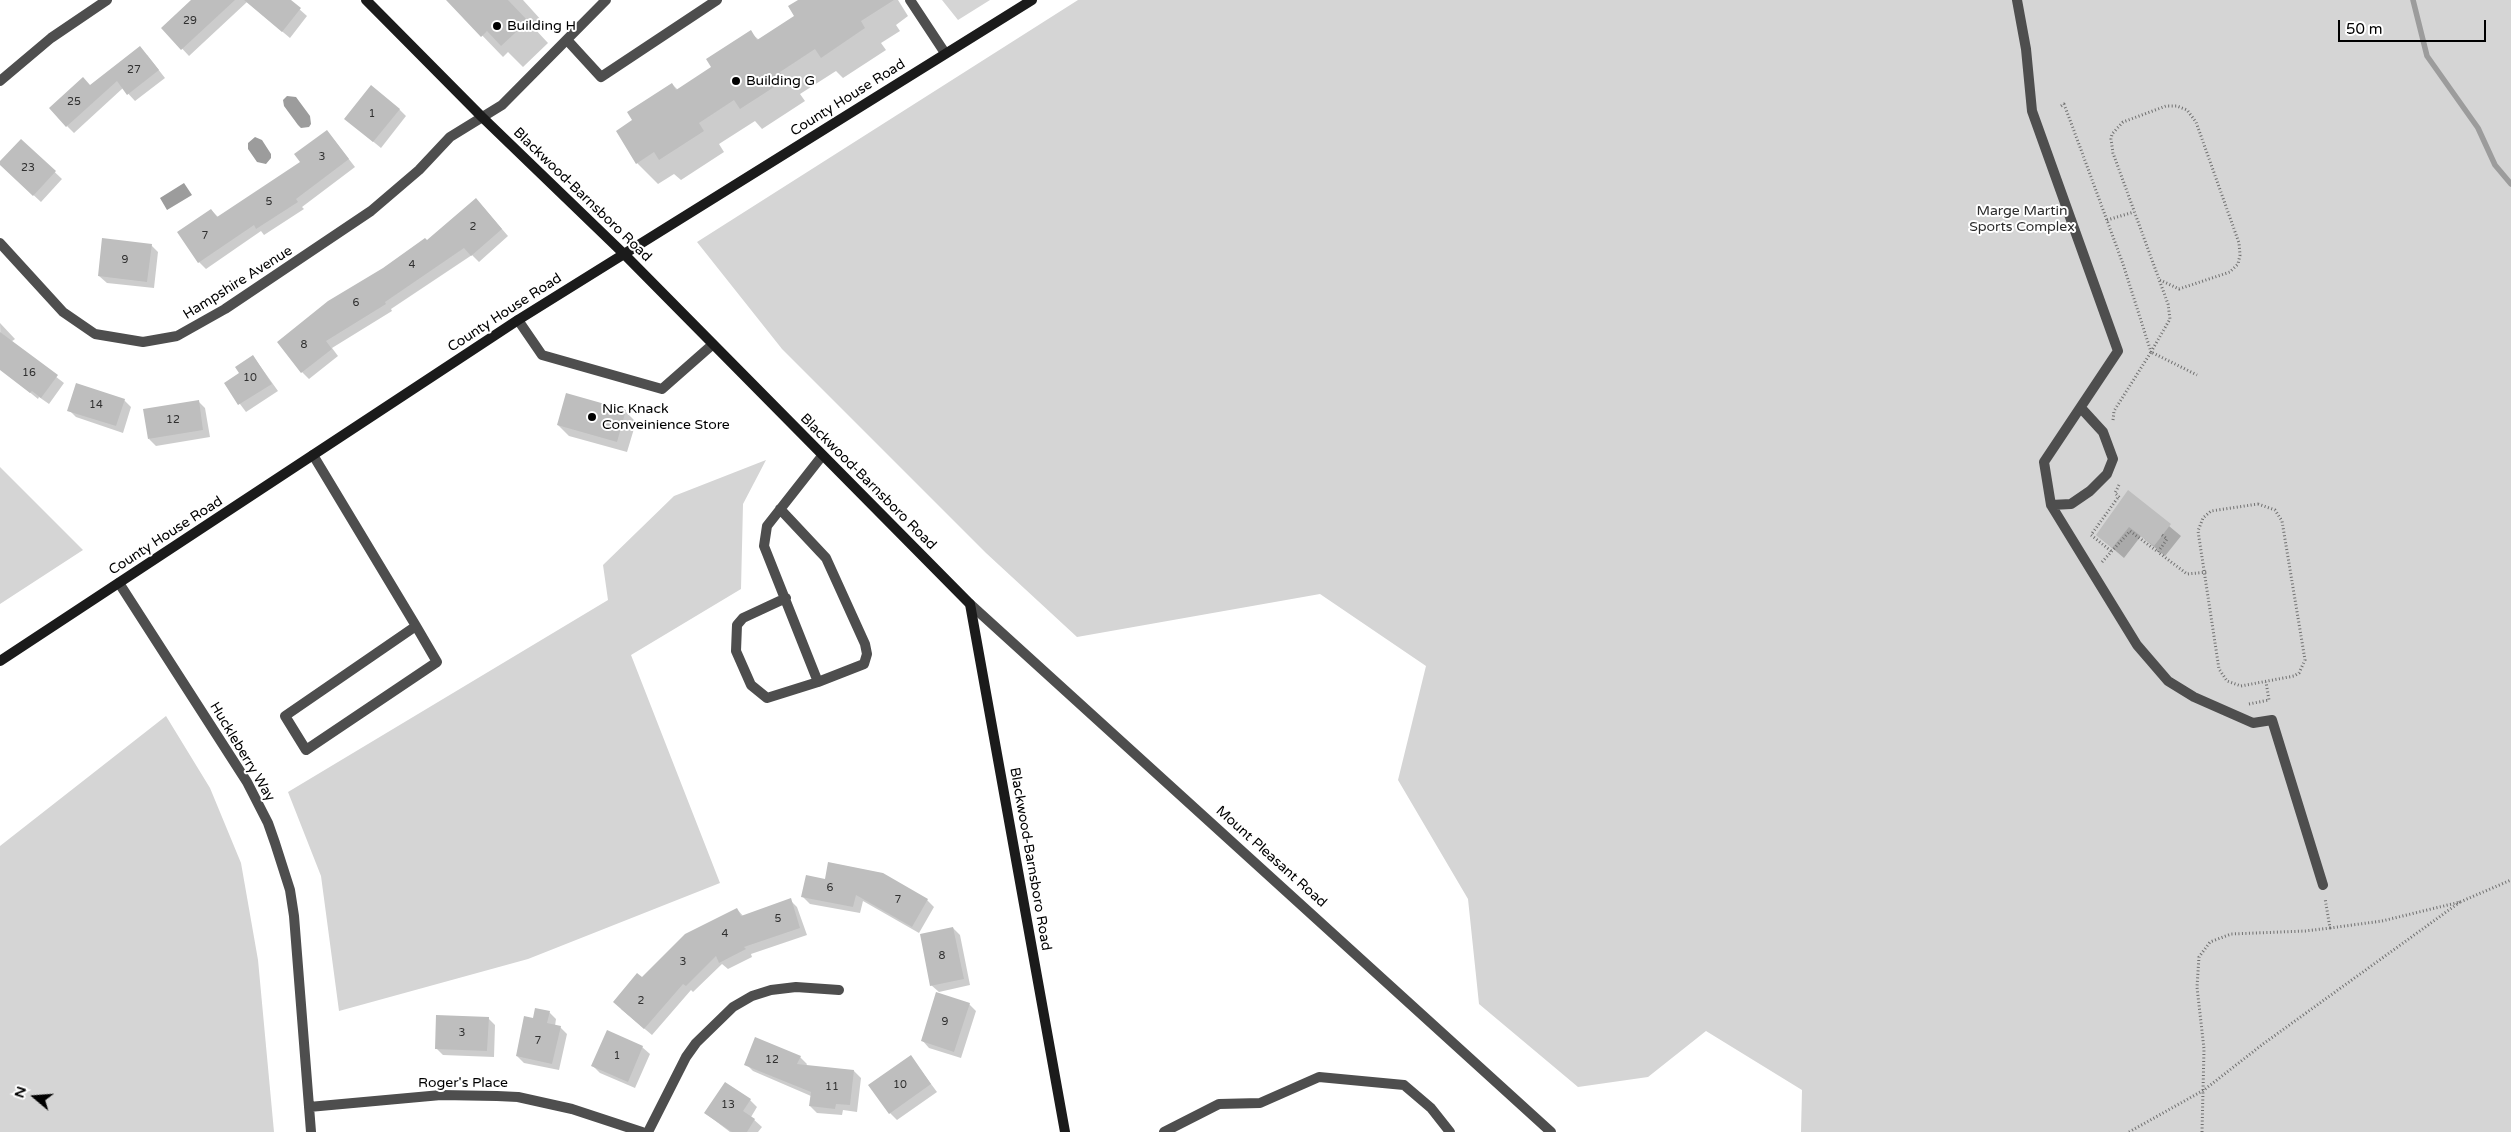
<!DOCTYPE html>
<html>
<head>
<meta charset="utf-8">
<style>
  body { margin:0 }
  #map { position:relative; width:2511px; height:1132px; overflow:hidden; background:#fff; font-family:"Varela Round",sans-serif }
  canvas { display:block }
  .north { position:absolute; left:10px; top:1072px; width:50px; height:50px; -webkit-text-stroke:4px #fff; paint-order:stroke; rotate:288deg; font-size:14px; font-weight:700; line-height:20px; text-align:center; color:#000 }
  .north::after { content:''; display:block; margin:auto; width:18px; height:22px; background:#000; clip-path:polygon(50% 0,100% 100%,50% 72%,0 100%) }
  .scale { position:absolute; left:2338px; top:20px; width:148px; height:22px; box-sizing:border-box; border:2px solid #000; border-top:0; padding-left:6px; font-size:15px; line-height:18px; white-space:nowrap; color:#000; -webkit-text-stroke:4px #fff; paint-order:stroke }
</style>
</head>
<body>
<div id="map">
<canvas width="2511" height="1132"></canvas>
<div class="north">N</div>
<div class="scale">50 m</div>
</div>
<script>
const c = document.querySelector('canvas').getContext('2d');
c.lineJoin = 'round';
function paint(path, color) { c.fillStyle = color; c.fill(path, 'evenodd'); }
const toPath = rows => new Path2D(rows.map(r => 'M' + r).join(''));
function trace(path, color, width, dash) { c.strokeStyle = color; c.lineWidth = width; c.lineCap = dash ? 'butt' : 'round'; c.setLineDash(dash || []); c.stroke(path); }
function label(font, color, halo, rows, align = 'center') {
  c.font = font + ' "Varela Round",sans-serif'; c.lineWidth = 4; c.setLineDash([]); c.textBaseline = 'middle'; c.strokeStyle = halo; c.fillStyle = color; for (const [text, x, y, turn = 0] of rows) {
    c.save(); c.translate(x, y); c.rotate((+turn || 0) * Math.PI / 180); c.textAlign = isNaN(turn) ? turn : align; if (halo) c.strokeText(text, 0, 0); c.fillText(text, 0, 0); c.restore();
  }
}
const green = toPath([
  [942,0,990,0,958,20],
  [1078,0,2511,0,2511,1132,1801,1132,1802,1090,1706,1031,1648,1077,1578,1087,1479,1004,1468,899,1398,780,1426,666,1320,594,1077,637,986,553,782,349,697,242],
  [766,460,743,504,741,589,631,655,720,883,528,959,339,1011,321,876,288,792,608,600,603,565,674,496],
  [0,467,83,550,0,604],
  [166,716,210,788,241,863,258,960,274,1132,0,1132,0,846]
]);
const water = toPath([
  [287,96,296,97,310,116,311,124,309,127,301,128,298,125,284,106,283,100],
  [255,137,262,140,271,154,271,158,266,164,257,162,248,149,248,143],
  [184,183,192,195,167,210,160,198]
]);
const shadow = toPath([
  [192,0,289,0,307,16,290,38,247,2,189,56,163,28],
  [448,0,523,0,542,21,534,28,548,43,523,67,508,52,503,57],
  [800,0,898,0,908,16,896,25,900,31,881,43,886,50,843,78,836,71,800,94,805,101,762,129,755,121,719,144,724,152,681,180,674,174,658,184,637,163,634,121,672,84,678,90,713,68,750,32,759,40,796,16],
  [147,55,165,78,135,101,123,88,74,133,67,126,91,86],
  [399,109,406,116,381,148,353,125],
  [327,131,355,167,302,207,304,209,264,235,261,231,206,269,199,262,211,210,219,218,302,162],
  [21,140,62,179,41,202,0,164],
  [483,207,508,236,479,262,472,255,391,309,392,311,332,348,338,356,309,379,302,372,278,342,427,242],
  [151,245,158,252,154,288,107,283,99,276],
  [0,323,15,339,11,342,64,383,49,404,39,397,38,399,1,369],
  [253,356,278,391,246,412,225,384,241,373],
  [124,400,131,407,123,433,76,417,69,410],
  [198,401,205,408,210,437,156,446,149,439],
  [625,411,636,422,627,452,569,436,558,425],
  [2128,492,2181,536,2165,556,2141,536,2124,558,2097,535],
  [807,877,927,900,934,907,919,933,863,901,860,913,810,904,803,897],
  [790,900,797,907,807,935,751,954,752,957,728,969,722,964,693,992,691,990,652,1035,621,1009,642,979,737,909,743,916],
  [953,928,960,935,970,985,939,992,931,985],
  [969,1004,976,1011,961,1058,929,1048,922,1040],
  [549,1012,556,1019,555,1026,560,1027,567,1034,559,1070,524,1063,517,1056,534,1019],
  [488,1018,495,1025,494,1057,443,1055,436,1048],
  [642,1047,650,1054,635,1088,600,1073,593,1066],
  [800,1057,807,1064,806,1066,854,1071,861,1078,857,1112,843,1110,842,1115,817,1113,810,1106,811,1096,753,1071,746,1064],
  [911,1057,937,1092,897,1120,890,1113],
  [750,1100,757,1107,751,1117,762,1127,758,1132,730,1132,705,1113]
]);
const stream = toPath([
  [2413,0,2427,56,2478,128,2495,165,2511,184]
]);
const building = toPath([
  [191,0,235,0,181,50,161,28],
  [244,0,291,0,301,8,282,32],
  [446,0,508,0,528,21,501,46,487,31,481,37],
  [798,0,894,0,861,21,865,28,821,58,815,49,780,72,785,80,740,109,734,100,699,123,704,131,659,160,654,152,636,164,616,131,632,120,627,112,672,83,676,90,711,67,706,59,751,30,757,40,794,16,788,6],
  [140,46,159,70,127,95,117,81,66,127,49,108,83,77,90,85],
  [371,85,400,109,373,142,344,119],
  [327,130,349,159,296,199,298,202,256,229,254,225,198,263,177,232,211,209,217,217,300,162,294,154],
  [21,139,56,171,33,196,0,165,0,161],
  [476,198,502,229,471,256,464,248,385,302,386,304,326,341,332,349,301,373,277,342,328,301,383,268,425,238,427,240],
  [102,238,152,244,147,282,98,276],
  [0,332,58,375,41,398,32,391,30,393,0,370],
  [253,355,272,384,238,405,224,383,239,373,235,367],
  [76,383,125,399,116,426,67,411],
  [566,393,626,410,617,442,557,425],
  [199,400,203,430,148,439,143,409],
  [2128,490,2171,524,2154,546,2129,527,2112,548,2096,535],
  [828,862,883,873,928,899,912,927,856,895,853,907,801,897,806,875,825,879],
  [791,898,800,928,744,947,746,949,719,963,716,956,686,986,683,984,644,1029,613,1002,637,973,642,977,685,934,737,908,741,916],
  [953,927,964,979,930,986,920,934],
  [936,992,970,1003,954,1052,921,1041],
  [535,1008,550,1011,547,1023,561,1026,552,1064,516,1056,524,1016,533,1018],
  [436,1015,489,1017,487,1051,435,1049],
  [607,1030,643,1046,628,1082,591,1066],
  [755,1037,801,1056,797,1064,854,1070,850,1105,836,1104,835,1109,809,1106,811,1092,744,1065],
  [911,1055,931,1084,889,1114,868,1085],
  [725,1082,751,1099,743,1111,755,1119,747,1132,732,1132,704,1113]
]);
const path = toPath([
  [2061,106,2064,104,2080,147,2123,264,2151,352],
  [2107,220,2134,212],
  [2151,352,2170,319,2168,304,2113,153,2111,139,2112,134,2123,122,2166,106,2177,106,2187,110,2196,122,2239,243,2240,255,2238,264,2230,272,2179,289,2160,280],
  [2113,420,2114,411,2151,352,2197,375],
  [2119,485,2115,493,2121,499],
  [2258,504,2275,510,2282,521,2305,660,2299,673,2294,676,2241,686,2227,681,2219,669,2198,531,2203,518,2211,511,2258,504],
  [2162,535,2167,539,2158,552,2187,574,2208,572],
  [2111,551,2091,535,2119,496],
  [2102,562,2130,531,2158,552],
  [2249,704,2269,700,2266,682],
  [2330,928,2382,921,2460,902,2511,880],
  [2129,1132,2204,1090,2263,1044,2460,902],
  [2202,1132,2204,1049,2197,987,2199,957,2210,942,2231,934,2305,931,2330,928,2325,898]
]);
const service = toPath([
  [910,0,945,53],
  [2017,0,2026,49,2032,111,2118,351,2044,462,2051,505,2137,645,2168,681,2194,697,2253,723,2272,720,2323,885],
  [518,320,542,355,662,389,712,345],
  [313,455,416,626,437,662,306,750,285,716,416,626],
  [2051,505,2071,504,2090,491,2107,474,2113,459,2103,432,2081,408],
  [780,509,826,558,865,644,867,654,864,664,818,682,764,546,767,526,822,456],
  [786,598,743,618,737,625,736,651,751,685,767,698,818,682],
  [1164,1132,1219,1104,1260,1103,1319,1077,1404,1085,1431,1108,1450,1132]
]);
const minor = toPath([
  [568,41,601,77,717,0],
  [0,81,51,38,107,0],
  [0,243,63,312,95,334,143,342,177,336,225,309,371,211,419,170,450,137,502,105,606,0],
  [119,583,247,782,268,823,275,843,290,890,294,916,311,1132],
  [309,1107,441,1095,497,1096,518,1097,572,1109,642,1132],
  [648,1132,686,1057,696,1043,733,1007,752,996,771,990,796,987,839,990]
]);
const tertiary = toPath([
  [970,604,1551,1132]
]);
const secondary = toPath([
  [366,0,482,117,624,254,970,604,1065,1132],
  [0,661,518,320,1032,0]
]);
const markers = [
  [497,26,5,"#000"],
  [736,81,5,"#000"],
  [592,417,5,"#000"]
];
const numberNames = [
  ["29",190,21],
  ["27",134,70],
  ["25",74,102],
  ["1",372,114],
  ["3",322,157],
  ["23",28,168],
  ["5",269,202],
  ["2",473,227],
  ["7",205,236],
  ["9",125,260],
  ["4",412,265],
  ["6",356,303],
  ["8",304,345],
  ["16",29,373],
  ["10",250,378],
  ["14",96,405],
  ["12",173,420],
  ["6",830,888],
  ["7",898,900],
  ["5",778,919],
  ["4",725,934],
  ["8",942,956],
  ["3",683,962],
  ["2",641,1001],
  ["9",945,1022],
  ["3",462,1033],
  ["7",538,1041],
  ["1",617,1056],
  ["12",772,1060],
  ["10",900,1085],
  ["11",832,1087],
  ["13",728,1105]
];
const poiNames = [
  ["Building H",507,26],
  ["Building G",746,81],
  ["Nic Knack",602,409],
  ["Conveinience Store",602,425]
];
const streetNames = [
  ["County House Road",848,98,-32],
  ["Blackwood-Barnsboro Road",582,195,44],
  ["Hampshire Avenue",238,283,-32],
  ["County House Road",505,313,-33],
  ["Blackwood-Barnsboro Road",868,482,45],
  ["County House Road",166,536,-33],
  ["Huckleberry Way",242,752,59],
  ["Mount Pleasant Road",1271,857,42],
  ["Blackwood-Barnsboro Road",1030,859,80],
  ["Roger's Place",463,1083]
];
const parkNames = [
  ["Marge Martin",2022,211],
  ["Sports Complex",2022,227]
];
paint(green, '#d5d5d5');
paint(water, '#9c9c9c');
paint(shadow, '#0003');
trace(stream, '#9c9c9c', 5.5);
paint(building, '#bebebe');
trace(path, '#707070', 3, [1, 2.5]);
trace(service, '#4e4e4e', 10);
trace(minor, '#4e4e4e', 10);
trace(tertiary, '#4e4e4e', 10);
trace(secondary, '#1b1b1b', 10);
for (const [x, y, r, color] of markers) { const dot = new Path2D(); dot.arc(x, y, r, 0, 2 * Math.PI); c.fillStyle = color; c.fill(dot); trace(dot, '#fff', 2); }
label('11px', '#303030', null, numberNames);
label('14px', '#000', '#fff', poiNames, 'left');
label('14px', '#000', '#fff', streetNames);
label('14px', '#2c2c2c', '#fff', parkNames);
</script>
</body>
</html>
